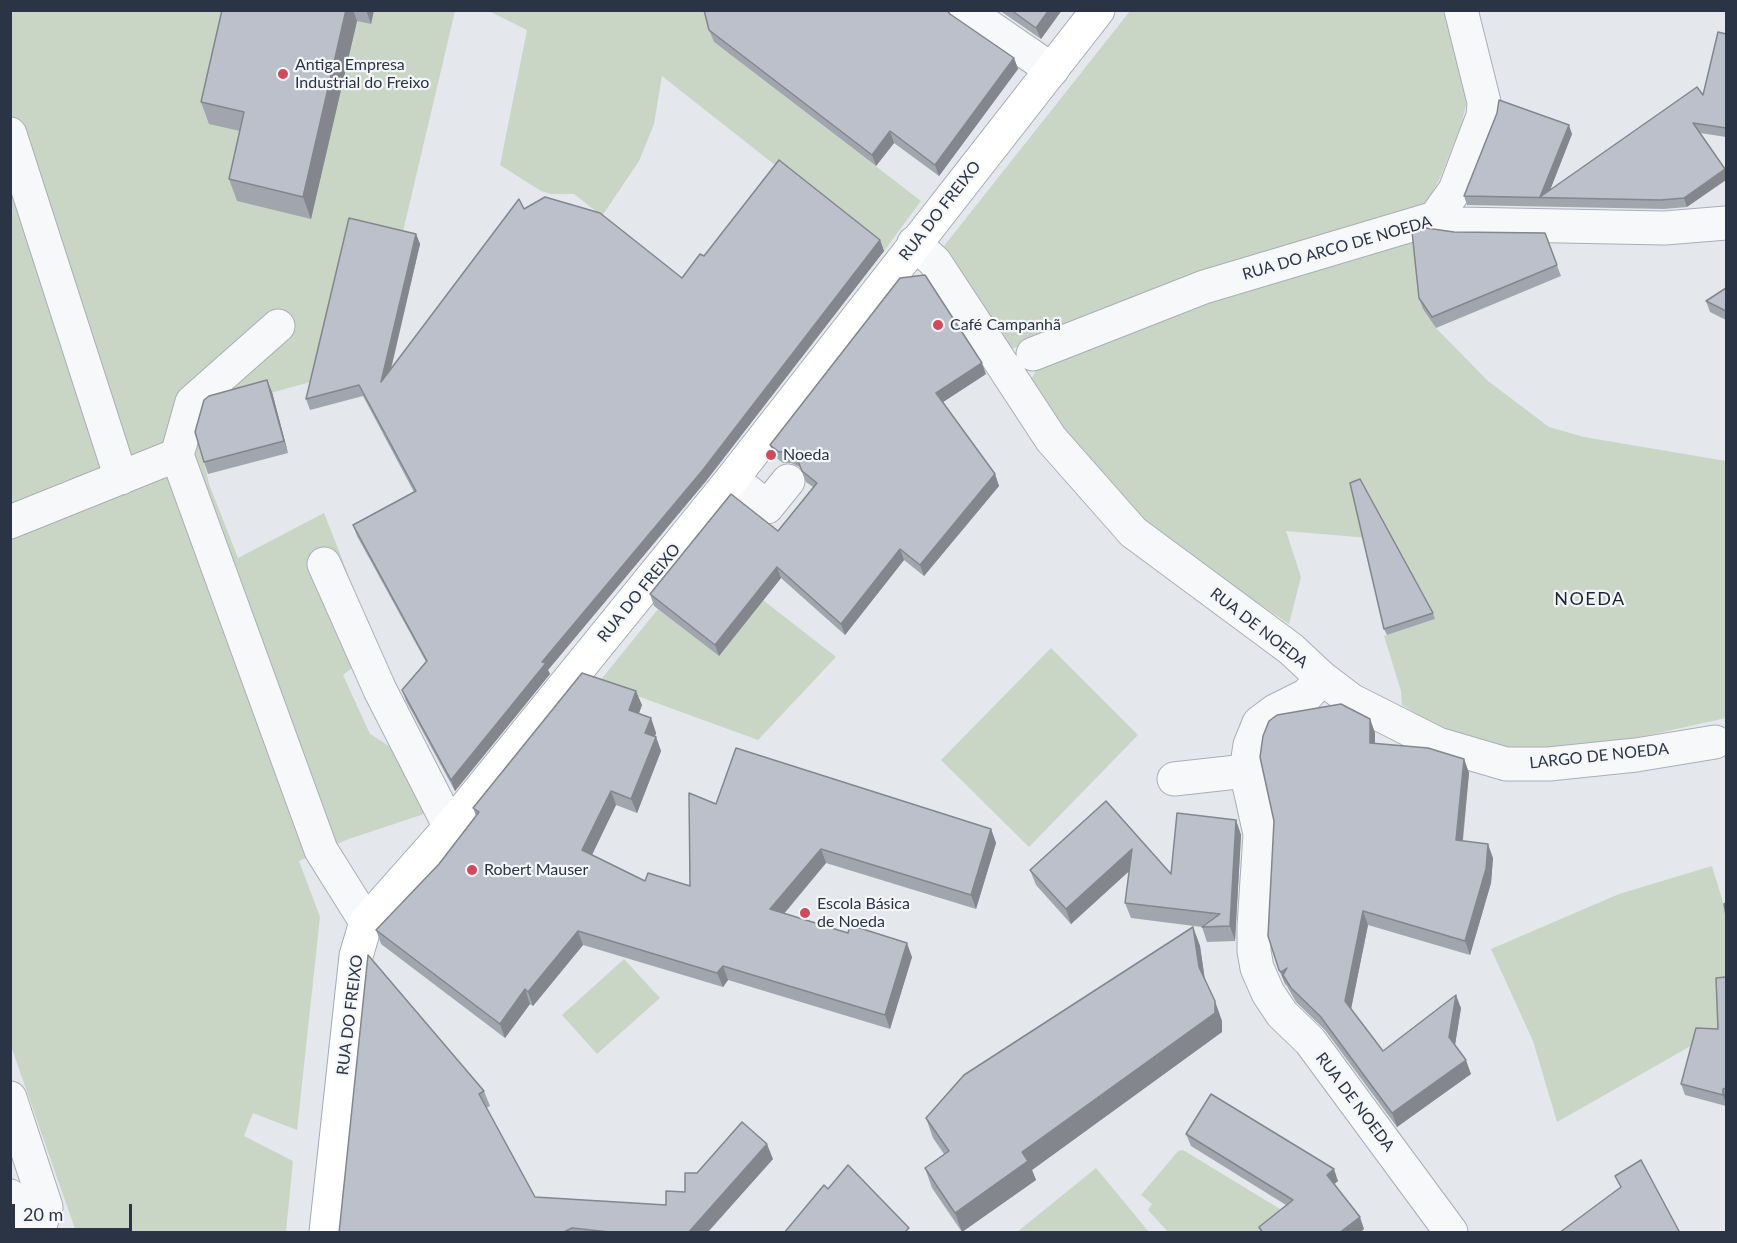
<!DOCTYPE html>
<html>
<head>
<meta charset="utf-8">
<style>
  body { margin:0 }
  #map { position:relative; width:1737px; height:1243px; overflow:hidden; background:#e4e7ec; font-family:Lato,sans-serif }
  canvas { display:block }
  .frame { position:absolute; inset:0; border:12px solid #2b3445; pointer-events:none }
  .scale { position:absolute; left:12px; top:1204px; width:120px; height:27px; box-sizing:border-box; border:3px solid #2b3445; border-top:0; padding-left:8px; font-size:18px; line-height:21px; white-space:nowrap; color:#2b3445; -webkit-text-stroke:4px #f4f6f9; paint-order:stroke }
</style>
</head>
<body>
<div id="map">
<canvas width="1737" height="1243"></canvas>
<div class="frame"></div>
<div class="scale">20 m</div>
</div>
<script>
const c = document.querySelector('canvas').getContext('2d');
c.lineJoin = 'round';
function paint(path, color) { c.fillStyle = color; c.fill(path, 'evenodd'); }
const toPath = rows => new Path2D(rows.map(r => 'M' + r).join(''));
function trace(path, color, width, dash) { c.strokeStyle = color; c.lineWidth = width; c.lineCap = dash ? 'butt' : 'round'; c.setLineDash(dash || []); c.stroke(path); }
function label(font, color, halo, rows, align = 'center') {
  c.font = font + ' Lato,sans-serif'; c.lineWidth = 4.5; c.setLineDash([]); c.textBaseline = 'middle'; c.strokeStyle = halo; c.fillStyle = color; for (const [text, x, y, turn = 0] of rows) {
    c.save(); c.translate(x, y); c.rotate((+turn || 0) * Math.PI / 180); c.textAlign = isNaN(turn) ? turn : align; if (halo) c.strokeText(text, 0, 0); c.fillText(text, 0, 0); c.restore();
  }
}
const green = toPath([
  [10,11,455,11,401,240,318,380,207,410,199,441,209,484,238,558,324,513,377,648,343,675,370,734,405,756,430,812,346,840,299,861,320,917,297,1130,253,1113,244,1136,293,1161,286,1232,76,1232,11,1046],
  [489,11,704,11,714,42,921,201,884,251,662,76,654,124,639,161,602,216,574,194,551,194,541,191,500,165,527,30],
  [1130,11,1449,11,1468,97,1461,125,1440,178,1421,213,1201,276,1009,350,944,246],
  [1416,239,1436,328,1488,381,1549,427,1584,437,1726,461,1726,718,1622,741,1526,753,1447,732,1402,705,1401,691,1384,636,1435,619,1392,540,1286,531,1301,577,1289,624,1138,523,1079,457,1030,381,1040,364,1209,296],
  [763,600,836,657,758,740,599,682,658,609,719,656],
  [1051,648,1138,735,1029,847,941,760],
  [1712,866,1726,912,1726,1026,1557,1122,1533,1041,1491,949,1619,894],
  [624,959,660,998,597,1054,562,1015],
  [1183,1150,1285,1212,1262,1232,1168,1232,1148,1210,1152,1204,1141,1195,1178,1151],
  [1096,1168,1149,1232,1017,1232]
]);
const minor = toPath([
  [965,10,1052,70],
  [10,134,121,478],
  [1435,218,1455,190,1483,116,1484,102,1461,10],
  [914,243,935,262,1051,439,1133,532,1291,649,1322,678,1307,695,1275,711,1259,723,1250,745,1246,771,1260,834,1254,927,1254,951,1257,968,1268,993,1282,1014,1310,1041,1451,1232],
  [1033,354,1204,287,1435,218,1458,224,1665,228,1726,223],
  [177,455,192,402,278,326],
  [732,479,767,507,788,481],
  [10,522,177,455,321,850,366,922],
  [324,564,380,690,450,827],
  [1322,678,1351,700,1438,744,1506,764,1549,764,1636,755,1715,742],
  [1174,779,1246,771],
  [10,1098,46,1207,38,1232],
  [10,1196,26,1232]
]);
const major = toPath([
  [326,1232,356,956,366,922,450,827,732,479,1098,10]
]);
const wall = toPath([
  [222,10,374,10,371,24,357,21,311,219,237,201,229,179,240,131,209,124,201,102],
  [999,10,1062,10,1041,39],
  [950,14,1014,58,1018,69,939,176,894,143,876,166,714,42,709,30],
  [1726,34,1726,137,1700,133,1687,207,1664,209,1467,205,1464,196,1572,134,1550,190,1703,95],
  [524,209,682,278,704,256,880,240,884,251,706,481,548,670,550,674,455,791,406,701,402,690,426,662,357,536,353,525,414,492,363,396,310,410,306,399,416,234,420,244,391,370],
  [1454,232,1545,233,1561,276,1436,328,1423,309,1419,298],
  [1726,288,1726,320,1710,312,1706,301],
  [986,374,943,402,995,474,999,486,924,576,904,560,845,635,781,578,719,656,654,606,650,594,778,531,813,487,806,482,800,467,791,463,783,463,774,456,770,445],
  [272,392,288,453,208,474,204,462],
  [1433,613,1435,619,1387,635,1384,629],
  [642,705,639,713,651,718,656,733,655,737,656,737,661,751,637,813,616,805,592,855,645,881,690,886,716,804,991,829,996,843,976,909,826,863,784,914,912,957,890,1029,728,980,723,987,583,945,533,1006,530,1004,505,1038,381,944,376,930,439,864,476,816,473,808],
  [1370,719,1375,733,1375,743,1464,759,1469,773,1463,841,1493,858,1491,883,1470,955,1368,925,1351,1009,1383,1051,1461,1008,1455,1045,1471,1074,1397,1127,1325,1030,1296,1002,1287,986,1285,984,1279,970,1274,821],
  [1106,801,1171,874,1236,820,1241,835,1235,941,1207,942,1202,927,1131,918,1125,903,1129,871,1071,924,1036,885,1030,870],
  [1193,927,1200,946,1205,981,1222,1021,1222,1032,1032,1170,1036,1180,962,1232,932,1188,925,1168,944,1154,933,1138,926,1118],
  [368,955,484,1091,490,1106,486,1108,535,1197,666,1205,685,1192,697,1173,773,1159,707,1233,339,1233],
  [1726,977,1726,1106,1685,1095,1681,1084,1718,1029],
  [1186,1134,1338,1181,1334,1184,1364,1229,1359,1233,1261,1233,1259,1227,1286,1205,1191,1146]
]);
const shadedWall = toPath([
  [346,10,353,10,357,21,311,219,303,197],
  [366,10,374,10,371,24],
  [1049,10,1062,10,1041,39,1036,28],
  [1014,58,1018,69,939,176,935,165],
  [1569,125,1572,134,1547,198,1540,197],
  [890,131,894,143,876,166,872,155],
  [1725,169,1726,172,1726,180,1687,207,1684,198],
  [416,234,420,244,385,393,381,382],
  [880,240,884,251,706,481,548,670,550,674,455,791,451,780,542,662],
  [982,363,986,374,940,404,936,393],
  [267,380,272,392,288,453,284,441],
  [995,474,999,486,924,576,920,565],
  [900,549,904,560,845,635,841,624],
  [777,567,781,578,719,656,715,645],
  [636,691,642,705,635,724,629,710],
  [651,718,656,733,651,747,645,733],
  [1370,719,1375,733,1375,757,1370,743],
  [656,737,661,751,637,813,631,799],
  [1464,759,1469,773,1461,854,1456,840],
  [611,791,616,805,587,865,582,850],
  [1236,820,1241,835,1235,941,1230,926],
  [991,829,996,843,976,909,971,895],
  [1488,844,1493,858,1491,883,1470,955,1465,941],
  [821,849,826,863,775,924,770,909],
  [1132,849,1137,864,1071,924,1066,909],
  [1363,911,1368,925,1350,1014,1345,1001],
  [1193,927,1200,946,1206,987,1199,967],
  [578,931,583,945,533,1006,528,992],
  [907,943,912,957,890,1029,885,1015],
  [723,966,728,980,723,987,717,973],
  [1287,968,1283,975,1286,986,1281,972],
  [525,989,530,1004,505,1038,500,1024],
  [1456,995,1461,1008,1454,1051,1449,1037],
  [1215,1001,1222,1021,1222,1032,1032,1170,1036,1180,962,1232,955,1213,1022,1152],
  [1466,1060,1471,1074,1397,1127,1392,1113],
  [1723,1089,1726,1098,1726,1104,1723,1095],
  [767,1144,773,1159,707,1233,688,1233],
  [1334,1169,1338,1181,1331,1187,1327,1175],
  [1360,1217,1364,1229,1359,1233,1339,1233]
]);
const building = toPath([
  [222,10,346,10,303,197,229,179,244,112,201,102,222,10],
  [704,10,947,10,950,14,1014,58,935,165,890,131,872,155,709,30,704,10],
  [1011,10,1049,10,1036,28,1011,10],
  [1718,32,1726,34,1726,128,1693,123,1725,169,1684,198,1661,200,1464,196,1497,113,1499,100,1569,125,1540,197,1697,87,1703,95,1718,32],
  [779,160,880,240,702,471,542,662,546,663,451,780,402,690,427,661,353,525,416,491,359,385,306,399,349,218,416,234,381,382,519,199,524,209,545,197,600,213,682,278,700,254,704,256,779,160],
  [1426,228,1454,232,1545,233,1557,265,1432,317,1419,298,1412,232,1426,228],
  [925,275,982,363,936,393,995,474,920,565,900,549,841,624,777,567,715,645,650,594,731,494,778,531,817,483,802,471,796,456,787,451,779,452,770,445,900,278,925,275],
  [1726,288,1726,311,1706,301,1726,288],
  [267,380,284,441,204,462,195,432,204,400,209,396,267,380],
  [1360,479,1433,613,1384,629,1350,483,1360,479],
  [582,673,636,691,629,710,651,718,645,733,656,737,631,799,611,791,582,850,645,881,648,873,690,886,689,793,716,804,736,748,991,829,971,895,821,849,770,909,848,933,850,925,907,943,885,1015,723,966,717,973,578,931,528,992,525,989,500,1024,376,930,439,864,479,812,473,808,582,673],
  [1341,704,1370,719,1370,743,1428,748,1464,759,1456,840,1488,844,1486,869,1465,941,1363,911,1345,1001,1383,1051,1456,995,1449,1037,1466,1060,1392,1113,1320,1016,1291,988,1283,975,1287,968,1281,972,1279,970,1268,936,1274,821,1260,757,1263,736,1269,721,1277,715,1341,704],
  [1106,801,1171,874,1177,813,1236,820,1230,926,1202,927,1220,914,1125,903,1132,849,1066,909,1030,870,1106,801],
  [1726,903,1726,915,1724,904,1726,903],
  [1193,927,1199,967,1215,1001,1215,1013,1022,1152,1028,1161,955,1213,925,1168,949,1151,926,1118,964,1075,1193,927],
  [368,955,484,1091,479,1094,535,1197,666,1205,666,1191,685,1192,685,1173,697,1173,742,1122,767,1144,688,1233,619,1233,572,1228,562,1233,339,1233,368,955],
  [1726,977,1726,1088,1723,1089,1723,1095,1681,1084,1696,1028,1718,1029,1716,978,1726,977],
  [1211,1094,1334,1169,1327,1175,1360,1217,1339,1233,1263,1233,1259,1227,1293,1200,1186,1134,1211,1094],
  [1641,1160,1680,1233,1559,1233,1621,1187,1615,1176,1641,1160],
  [848,1165,909,1228,904,1233,784,1233,824,1185,828,1189,848,1165]
]);
const markers = [
  [283,74,6,"#d1495b"],
  [938,325,6,"#d1495b"],
  [771,455,6,"#d1495b"],
  [472,870,6,"#d1495b"],
  [805,913,6,"#d1495b"]
];
const poiNames = [
  ["Antiga Empresa",295,65],
  ["Industrial do Freixo",295,83],
  ["Café Campanhã",950,325],
  ["Noeda",783,455],
  ["Robert Mauser",484,870],
  ["Escola Básica",817,904],
  ["de Noeda",817,922]
];
const streetNames = [
  ["RUA DO FREIXO",940,211,-52],
  ["RUA DO ARCO DE NOEDA",1337,248,-16],
  ["RUA DO FREIXO",639,593,-51],
  ["RUA DE NOEDA",1259,628,38],
  ["LARGO DE NOEDA",1599,756,-6],
  ["RUA DO FREIXO",350,1015,-83],
  ["RUA DE NOEDA",1355,1102,53]
];
const neighbourhoodNames = [
  ["NOEDA",1590,599]
];
paint(green, '#c9d6c5');
trace(minor, '#a9aeb7', 35);
trace(major, '#a3abb8', 35);
trace(minor, '#f7f8fa', 33);
trace(major, '#fff', 33);
paint(wall, '#a1a5ae');
paint(shadedWall, '#83868d');
paint(building, '#bbc0ca');
trace(building, '#83868d', 1.5);
for (const [x, y, r, color] of markers) { const dot = new Path2D(); dot.arc(x, y, r, 0, 2 * Math.PI); c.fillStyle = color; c.fill(dot); trace(dot, '#f4f6f9', 2); }
label('16px', '#2b3445', '#f4f6f9', poiNames, 'left');
label('16px', '#2b3445', '#f4f6f9', streetNames);
c.letterSpacing = '1.5px';
label('18px', '#1d2536', '#f4f6f9', neighbourhoodNames);
c.letterSpacing = '0px';
</script>
</body>
</html>
